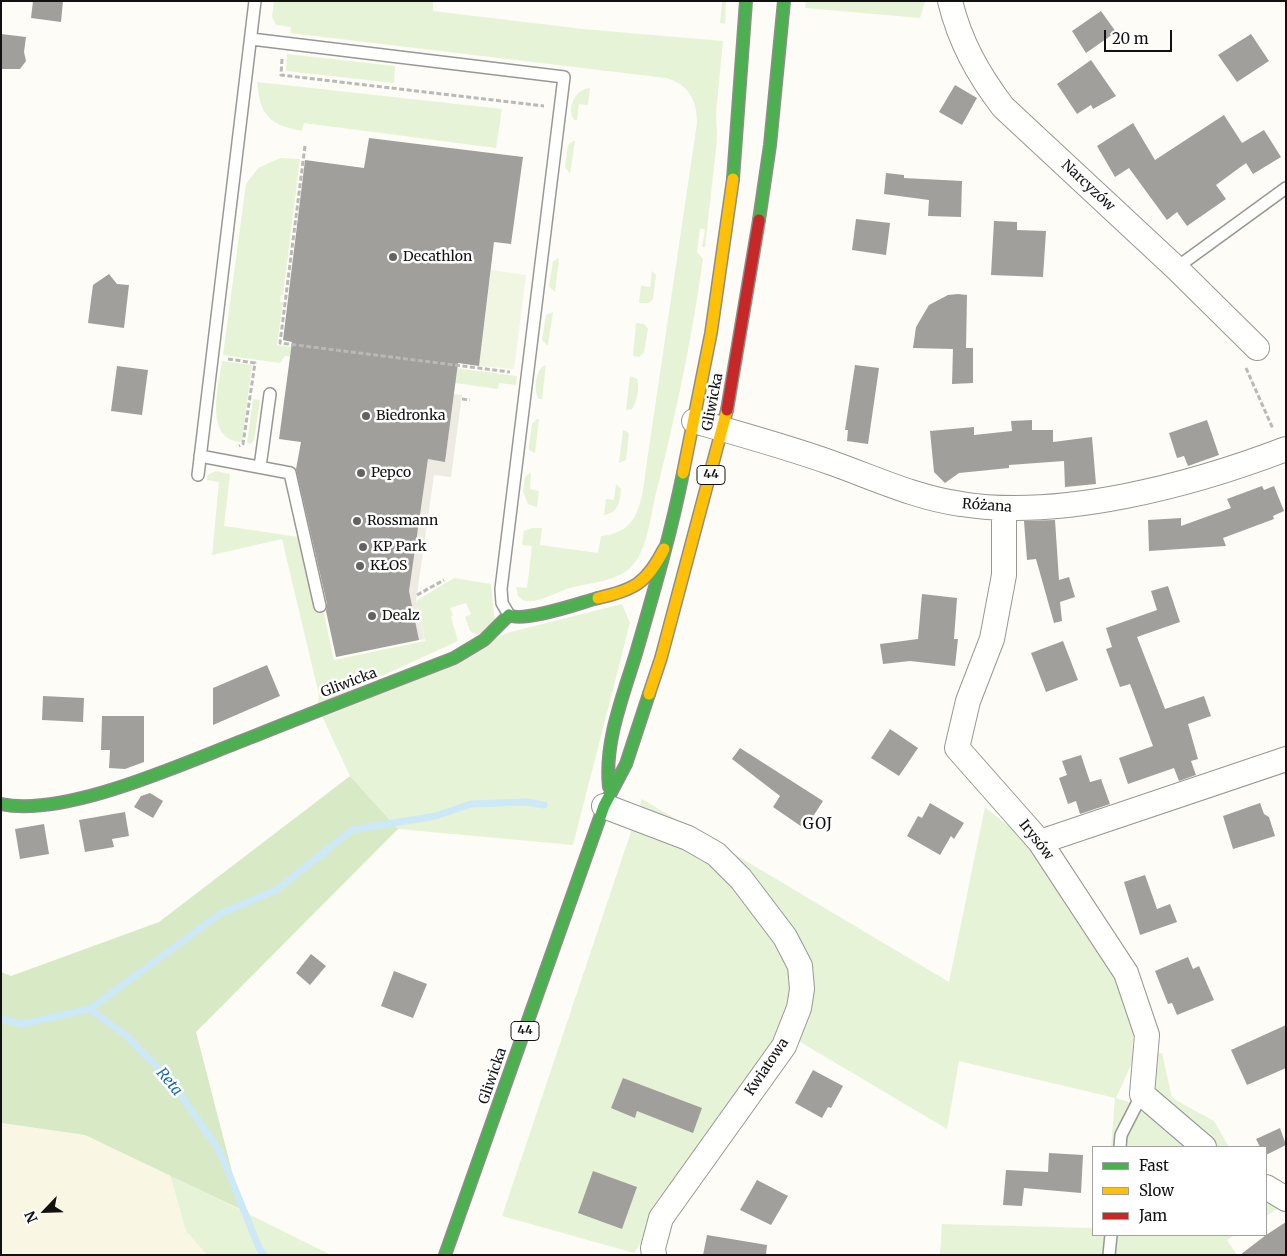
<!DOCTYPE html>
<meta charset="utf-8">
<style>
body{margin:0}
#map{position:relative;width:1287px;height:1256px;overflow:hidden;background:#fdfcf7;font-family:Merriweather,serif}
canvas{display:block}
.frame{position:absolute;inset:0;border:2px solid #111;pointer-events:none}
.legend{position:absolute;left:1092px;top:1146px;width:175px;height:90px;box-sizing:border-box;background:#fff;border:1px solid #a0a0a0;margin:0;padding:6px 9px;list-style:none;font-size:15px;color:#111}
.legend li{display:flex;align-items:center;gap:10px;height:25px}
.legend b{width:25px;border:1px solid #a0a0a0}
.north{position:absolute;left:20px;top:1186px;width:50px;height:50px;-webkit-text-stroke:4px #fff;paint-order:stroke;rotate:246deg;font-size:14px;font-weight:700;line-height:20px;text-align:center;color:#111}
.north::after{content:'';display:block;margin:auto;width:18px;height:22px;background:#111;clip-path:polygon(50% 0,100% 100%,50% 72%,0 100%)}
.scale{position:absolute;left:1104px;top:30px;width:68px;height:22px;box-sizing:border-box;border:2px solid #111;border-top:0;padding-left:6px;font-size:15px;line-height:18px;white-space:nowrap;color:#111;-webkit-text-stroke:4px #fff;paint-order:stroke}
</style>
<div id="map">
<canvas width="1287" height="1256"></canvas>
<div class="frame"></div>
<ul class="legend">
<li><b style="height:6px;background:#4caf50"></b>Fast</li>
<li><b style="height:6px;background:#ffc107"></b>Slow</li>
<li><b style="height:6px;background:#c62828"></b>Jam</li>
</ul>
<div class="north">N</div>
<div class="scale">20 m</div>
</div>
<script>
const ctx = document.querySelector('canvas').getContext('2d');
ctx.lineJoin = 'round';
function fill(path, color) {
  ctx.fillStyle = color;
  ctx.fill(path, 'evenodd');
}
function stroke(path, color, width, dash) {
  ctx.strokeStyle = color;
  ctx.lineWidth = width;
  ctx.lineCap = dash ? 'butt' : 'round';
  ctx.setLineDash(dash || []);
  ctx.stroke(path);
}
function drawText(font, color, halo, rows, align = 'center') {
  ctx.font = font + ' Merriweather,serif';
  ctx.lineWidth = 5;
  ctx.setLineDash([]);
  ctx.textBaseline = 'middle';
  ctx.strokeStyle = halo;
  ctx.fillStyle = color;
  for (const [text, x, y, turn = 0] of rows) {
    ctx.save();
    ctx.translate(x, y);
    ctx.rotate((+turn || 0) * Math.PI / 180);
    ctx.textAlign = isNaN(turn) ? turn : align;
    if (halo) ctx.strokeText(text, 0, 0);
    ctx.fillText(text, 0, 0);
    ctx.restore();
  }
}
const farmland = new Path2D(`
 M1 1123 85 1135 170 1175 186 1231 207 1255H1Z`);
const green = new Path2D(`
 M274 1H433V11L583 29 723 41 716 113 717 140 705 247H702L705 229H700L697 252 703 259C692 339 675 419 655 497 650 519 647 552 630 568 613 583 590 582 570 588 556 592 536 605 523 600L518 596 516 587 527 588 532 546 522 545 524 531 532 528H542L540 545 598 553 601 536C643 533 642 494 647 461L697 123C697 101 689 84 666 78L290 33 291 27 276 25 272 17Z
 M722 1H726L725 24 720 23Z
 M806 1H925L920 18 805 8Z
 M287 54 395 66 394 83 286 71Z
 M257 82 502 109 496 148 304 123 302 131C269 125 260 115 257 82Z
 M590 88 588 105 579 104 577 120H574C566 108 576 88 590 88Z
 M573 141H575L570 174 565 167 568 145Z
 M280 158 300 159 283 295H281L280 302H283L277 345 517 376 516 385 499 383 498 389 313 363 311 360 285 356 280 363 223 355 246 184 258 168Z
 M559 258V259L555 292 549 286 553 261Z
 M652 271 656 275 653 299 649 303H639L641 286 650 287Z
 M553 312 548 345H547L542 340 546 315Z
 M636 323 644 324 648 329 644 352 639 357 633 356Z
 M222 361 252 365 242 442C203 441 219 385 222 361Z
 M546 365 542 399H539C533 392 535 368 546 365Z
 M630 376 637 379C640 386 637 402 632 409L626 410Z
 M253 399 260 400 254 440 251 444 247 443Z
 M537 419H539L535 453 529 450V446L532 424Z
 M623 430 629 433 626 460 619 463Z
 M215 471 230 474 224 526 299 537 315 611 323 610 334 660 425 641 416 601 454 578 491 584 495 623 478 635 470 631 465 617 471 614 466 603 450 608 453 615 451 617 458 641 318 705 319 695 282 539 212 555 219 482 207 480 208 475Z
 M531 472 530 489 539 491 537 507 528 504 523 491 525 477Z
 M616 484 621 489C620 502 618 513 604 515L606 499 614 500Z
 M622 604 630 623 573 845 398 829 350 776 322 716 507 633Z
 M642 799 949 982 985 807 1022 837 1082 915 1134 1011 1132 1063 1116 1098 1142 1106 1155 1054 1162 1053 1172 1098 1214 1121 1229 1147H1111L1115 1098 959 1061 947 1129 780 1030 634 1253 502 1216Z
 M170 1175 331 1255H207L186 1231Z
 M1266 1199 1279 1208 1266 1216Z
 M942 1224 1093 1228V1235H1235L1227 1240 1237 1255H940Z`);
const forest = new Path2D(`
 M350 776 398 829 196 1032 242 1210 85 1135 1 1123V972L11 976 159 922Z`);
const pitch = new Path2D(`
 M491 270 526 275 514 369 479 366Z`);
const plaza = new Path2D(`
 M454 394 462 395 451 477 434 475 416 601 424 639 419 640 409 591 414 554 428 459 445 461Z`);
const stream = new Path2D(`
 M90 1009 220 914 278 889 352 830 436 816 471 804 526 802 544 805
 M1 1019 22 1024 90 1009 128 1037 174 1085 220 1152 260 1250 264 1255`);
const building = new Path2D(`
 M33 1H63L61 22 31 18Z
 M1101 11 1116 32 1086 53 1072 31Z
 M1 34 26 37 24 52 26 61 20 69H1Z
 M1251 34 1269 61 1237 82 1218 55Z
 M1091 60 1116 96 1093 109 1091 105 1077 114 1057 84Z
 M955 85 977 98 962 125 939 112Z
 M1224 115 1242 143 1264 130 1281 157 1253 174 1246 163 1216 185 1226 199 1187 226 1177 212 1167 220 1129 168 1115 177 1097 146 1133 123 1155 160Z
 M369 138 523 157 511 244 494 242 479 366 458 363 445 462 428 459 409 591 419 640 336 657 326 611 327 604 296 469 301 442 279 439 292 342 283 340 305 160 364 168Z
 M886 173 904 175V178L962 181 961 217 928 216 929 200 884 194Z
 M856 219 890 223 886 255 852 250Z
 M994 221 1017 222V230L1046 231 1043 277 991 275Z
 M109 274 117 284 129 285 124 328 88 323 93 285Z
 M958 294 967 295 966 348H973V383L952 384 953 349 913 348 916 327 929 305 948 295Z
 M855 365 879 368 868 444 847 441 848 430H845Z
 M117 366 148 370 142 415 111 411Z
 M1032 420V430H1053V442L1092 437 1096 484 1065 487 1064 461 1009 465V468L959 473 945 483 934 472 930 431 974 427V435L1012 431 1011 421Z
 M1207 420 1219 455 1188 466 1184 456 1177 458 1169 433Z
 M1262 486 1264 490 1274 486 1284 511 1273 516 1274 519 1223 538 1226 546 1149 551 1148 520 1181 518V526L1231 508 1227 499Z
 M1055 520 1059 580 1069 577 1075 597 1060 602 1062 621 1054 623 1036 559 1027 560 1024 521Z
 M1168 586 1180 622 1137 637 1165 709 1204 696 1211 716 1188 724 1198 759 1191 761 1196 775 1179 781 1174 768 1128 784 1119 758 1153 746 1130 684 1120 687 1106 649 1112 647 1106 628 1157 610 1151 591Z
 M922 594 957 598 954 639H958L955 666 910 661 883 664 880 644 918 639Z
 M1063 641 1078 680 1046 692 1031 653Z
 M267 665 280 696 213 725V688Z
 M43 696 84 698 83 722 42 720Z
 M102 716H144V762L125 769 109 768 110 750H101Z
 M890 729 918 748 899 776 871 758Z
 M740 748 823 801 805 829 773 807 780 796 732 759Z
 M1081 755 1090 782 1101 779 1110 804 1080 814 1076 801 1068 804 1059 778 1067 775 1062 761Z
 M150 793 163 801 153 818 134 807 141 796Z
 M930 803 964 823 954 839 951 836 940 855 907 836 918 816 922 818Z
 M1260 803 1264 814 1269 817 1275 836 1233 849 1223 816Z
 M125 812 129 836 112 839 114 847 85 852 79 820Z
 M44 824 49 854 20 859 15 829Z
 M1145 875 1157 909 1170 904 1177 922 1140 935 1124 882Z
 M311 954 326 966 310 985 296 973Z
 M1188 957 1193 969 1199 966 1214 1000 1177 1015 1172 1003 1168 1004 1155 971Z
 M394 971 427 984 413 1018 381 1006Z
 M1286 1025V1068L1247 1085 1231 1050Z
 M813 1070 843 1086 831 1108 828 1107 822 1118 795 1103Z
 M623 1078 702 1108 693 1133 637 1111 635 1118 611 1108Z
 M1280 1128 1286 1145 1266 1155V1147H1260L1256 1139Z
 M1049 1153 1083 1155 1081 1193 1024 1188 1022 1206 1003 1205 1006 1170 1048 1172Z
 M593 1171 637 1187 622 1229 578 1213Z
 M757 1180 788 1196 771 1225 740 1210Z
 M1286 1222V1255H1240L1266 1235Z
 M707 1235 767 1245 766 1255H703Z`);
const path = new Path2D(`
 M282 59 281 75 544 106
 M305 146 280 343 510 372
 M228 359 255 363 243 444 239 446
 M1246 368 1273 429
 M462 399 470 400
 M417 595 444 580`);
const lane = new Path2D(`
 M251 39 564 77 501 589 502 603 509 615
 M1176 268 1286 188
 M200 456 290 473 320 606
 M260 467 270 394
 M198 475 255 1
 M1120 1147 1121 1135 1142 1094
 M1109 1255 1111 1235`);
const street = new Path2D(`
 M950 1C960 42 978 74 1003 107L1176 268 1257 348
 M694 421C740 434 787 447 832 463 874 478 917 498 961 504 1061 520 1192 485 1286 449
 M1004 509V575L992 639 968 701 957 748 1040 842 1126 973 1147 1035 1142 1094 1204 1147
 M604 806 688 838 716 854 741 879 785 937 800 966 802 989 799 1008 784 1046 661 1218 653 1248 654 1255
 M1040 842 1286 759
 M1266 1187 1286 1199`);
const fast = new Path2D(`
 M733 179 746 1
 M759 220 770 145 784 1
 M609 787C604 741 624 694 637 650 654 591 671 533 683 473
 M1 804C67 818 188 761 252 737 319 710 387 684 454 658L484 640 509 615C523 623 579 603 598 598
 M445 1255 604 806 626 764 649 694`);
const slow = new Path2D(`
 M683 473 711 333 733 179
 M598 598C634 590 647 583 664 549
 M649 694 661 658 727 410`);
const jam = new Path2D(`
 M727 410 759 220`);
const markers = [
 [393,257,5,"#646362"],
 [366,416,5,"#646362"],
 [361,473,5,"#646362"],
 [357,521,5,"#646362"],
 [363,547,5,"#646362"],
 [360,566,5,"#646362"],
 [372,616,5,"#646362"]
];
const shields = [
 [711,475,28],
 [525,1031,28]
];
const shieldNames = [
 ["44",711,475],
 ["44",525,1031]
];
const streetNames = [
 ["Narcyzów",1088,186,43],
 ["Gliwicka",713,402,-79],
 ["Różana",987,506,4],
 ["Gliwicka",349,683,-21],
 ["Irysów",1036,840,52],
 ["Kwiatowa",767,1067,-56],
 ["Gliwicka",493,1076,-71]
];
const poiNames = [
 ["Decathlon",403,257],
 ["Biedronka",376,416],
 ["Pepco",371,473],
 ["Rossmann",367,521],
 ["KP Park",373,547],
 ["KŁOS",370,566],
 ["Dealz",382,616]
];
const neighbourhoodNames = [
 ["GOJ",818,825]
];
const waterNames = [
 ["Reta",169,1082,50]
];
fill(farmland, '#f9f7e4');
fill(green, '#e7f3d7');
fill(forest, '#d8eac5');
fill(pitch, '#f0f6e1');
fill(plaza, '#edebe2');
stroke(stream, '#cde8f7', 7);
fill(building, '#a19f9c');
stroke(lane, '#979795', 14);
stroke(street, '#979795', 26);
stroke(fast, '#8e8d8b', 14);
stroke(slow, '#8e8d8b', 14);
stroke(jam, '#8e8d8b', 14);
stroke(path, '#b9b9b8', 3, [5, 2.5]);
stroke(lane, '#fffffe', 11);
stroke(street, '#fffffe', 24);
stroke(fast, '#4caf50', 11);
stroke(slow, '#ffc107', 11);
stroke(jam, '#c62828', 11);
for (const [x, y, r, color] of markers) {
  const dot = new Path2D();
  dot.arc(x, y, r, 0, 2 * Math.PI);
  ctx.fillStyle = color;
  ctx.fill(dot);
  stroke(dot, '#fff', 2);
}
for (const [x, y, w] of shields) {
  const box = new Path2D();
  box.roundRect(x - w / 2, y - 9.5, w, 19, 4);
  ctx.fillStyle = '#fff';
  ctx.fill(box);
  stroke(box, '#111', 1);
}
drawText('bold 12px', '#111', null, shieldNames);
drawText('14px', '#111', '#fff', streetNames);
drawText('14px', '#111', '#fff', poiNames, 'left');
ctx.letterSpacing = '1px';
drawText('15px', '#111', '#fff', neighbourhoodNames);
ctx.letterSpacing = '0px';
drawText('italic 15px', '#1768a6', '#fff', waterNames);
</script>
